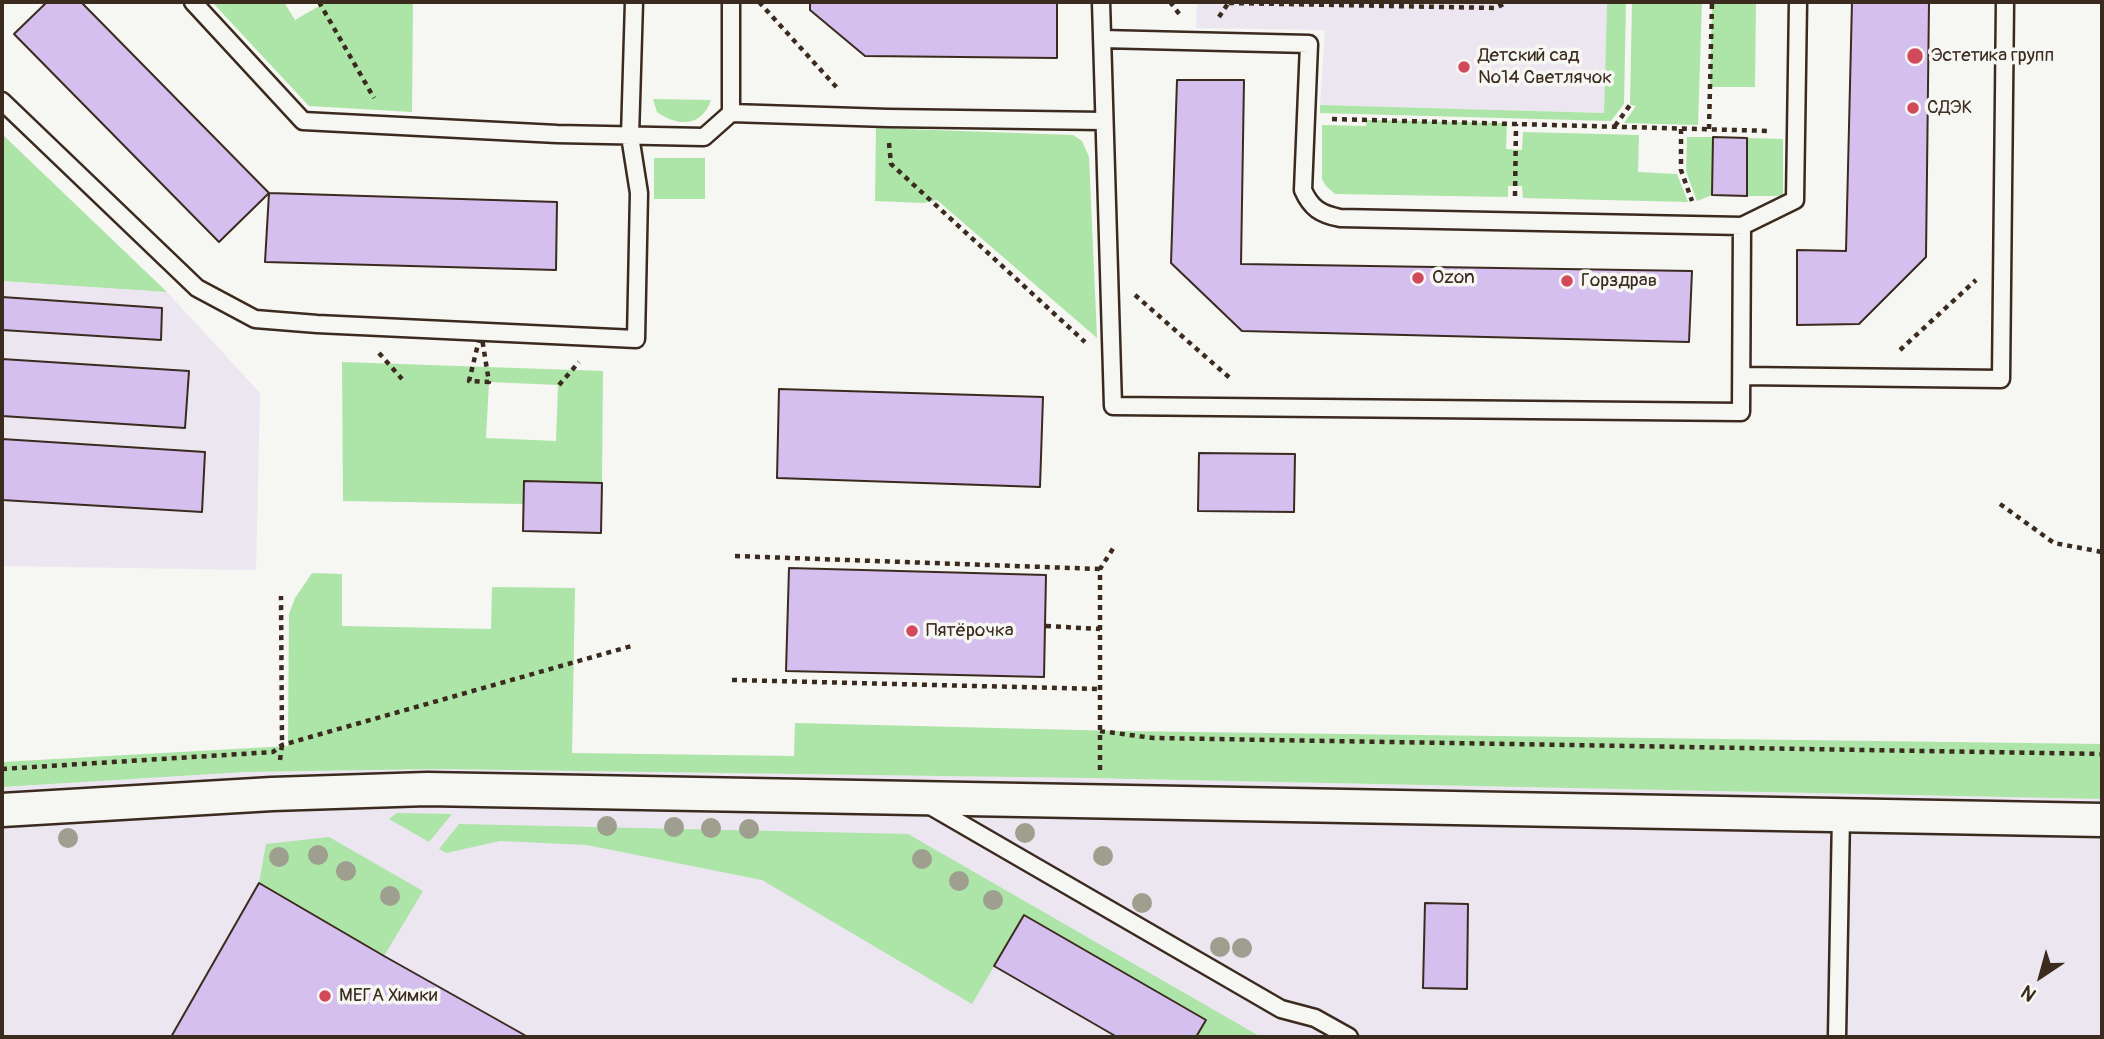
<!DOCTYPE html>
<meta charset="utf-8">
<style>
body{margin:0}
#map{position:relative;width:2104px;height:1039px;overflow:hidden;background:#f6f6f2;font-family:Pangolin,sans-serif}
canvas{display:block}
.frame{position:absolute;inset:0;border:4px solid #3b2a1e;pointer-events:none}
.north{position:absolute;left:2006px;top:941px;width:70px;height:70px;-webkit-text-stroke:5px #f6f6f2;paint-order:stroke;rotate:216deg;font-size:19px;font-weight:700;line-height:28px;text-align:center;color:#3b2a1e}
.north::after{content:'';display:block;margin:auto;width:24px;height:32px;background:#3b2a1e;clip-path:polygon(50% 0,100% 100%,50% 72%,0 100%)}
</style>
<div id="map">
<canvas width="2104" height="1039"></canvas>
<div class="frame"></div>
<div class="north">N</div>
</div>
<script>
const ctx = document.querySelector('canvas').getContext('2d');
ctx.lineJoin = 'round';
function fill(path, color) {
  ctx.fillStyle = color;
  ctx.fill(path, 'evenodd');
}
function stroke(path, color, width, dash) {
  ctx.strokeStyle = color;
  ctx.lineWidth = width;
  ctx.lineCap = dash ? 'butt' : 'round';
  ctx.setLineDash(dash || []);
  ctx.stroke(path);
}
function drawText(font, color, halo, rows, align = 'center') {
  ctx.font = font + ' Pangolin,sans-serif';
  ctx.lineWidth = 7;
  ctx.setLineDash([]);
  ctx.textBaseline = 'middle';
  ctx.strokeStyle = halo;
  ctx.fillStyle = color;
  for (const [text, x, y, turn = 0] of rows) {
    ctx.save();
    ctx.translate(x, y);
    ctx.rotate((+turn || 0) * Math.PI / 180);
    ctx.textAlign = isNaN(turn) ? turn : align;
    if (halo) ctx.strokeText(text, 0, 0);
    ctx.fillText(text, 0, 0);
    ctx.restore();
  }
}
const built = new Path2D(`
 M1197 2H1607L1604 113 1320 105 1325 30 1196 28Z
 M2 281 167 292 260 393 256 570 2 566Z
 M435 769 1085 778 2102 799V1037H2V787L246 772Z`);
const green = new Path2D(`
 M212 2H284L295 20 321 5 319 2H413L412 112 309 106Z
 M1607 2H1626L1624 104 1611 121 1320 113V105L1604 113Z
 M1632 2H1702L1698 125 1624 123 1636 106 1630 105Z
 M1712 2H1756L1755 87H1710Z
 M653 99 711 100C702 127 678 127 657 112Z
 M1367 120 1507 123 1506 149 1522 150 1523 132 1639 135 1638 172 1677 174 1688 202 1523 198 1522 186H1508V197L1335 194 1326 186 1322 179V125L1366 126Z
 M876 128 1073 135 1082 141 1089 157 1097 338 937 200 923 203 875 201Z
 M2 134 167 292 2 281Z
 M1687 137H1713L1712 195 1697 201 1686 171Z
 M1747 138 1783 139V196H1747Z
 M654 158H705V199H654Z
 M342 362 603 371 602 483 524 481 523 504 343 501ZM489 382 558 385 556 441 486 438Z
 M312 573 342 574V626L491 629 492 587 575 588 572 753 794 756 795 723 1118 731 2102 744V799L1085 778 435 769 246 772 2 787V762L288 746 289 614 295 598Z
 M397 813 452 814 429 842 389 819Z
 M459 824 908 834 1261 1037H1196L1205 1021 1024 915 972 1004 762 880 587 845 500 841 446 853 439 849Z
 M329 837 423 891 384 956 259 883 266 844Z`);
const building = new Path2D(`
 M47 2H81L269 193 219 242 14 34Z
 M810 2H1057V58L865 56 810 10Z
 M1852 2H1929L1926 257 1859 324 1797 325V250L1846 251Z
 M1177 80H1244L1241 264 1692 271 1689 342 1242 331 1171 263Z
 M1713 137 1747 138V196L1712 195Z
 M269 193 557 202 556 270 265 262Z
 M2 297 162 308 161 340 2 330Z
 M2 359 189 371 185 428 2 416Z
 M779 389 1043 397 1040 487 777 478Z
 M2 439 205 452 202 512 2 500Z
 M1199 453 1295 454 1294 512 1198 511Z
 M524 481 602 483 601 533 523 531Z
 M789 568 1046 575 1044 677 786 671Z
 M259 883 384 956 528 1037H171Z
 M1425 903 1468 904 1467 989 1423 988Z
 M1024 915 1206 1020 1196 1037H1117L994 966Z`);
const path = new Path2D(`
 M319 2 374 98
 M759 2 839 90
 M1170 2 1180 15
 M1229 3 1496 8 1507 2
 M1219 17 1229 2
 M1332 119 1771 131
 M1615 126 1630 105
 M1681 129V170L1692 201
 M1709 129 1712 2
 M889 143 891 164 1085 342
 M1515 196 1516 124
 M1135 295 1231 379
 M481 332 489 382 469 381Z
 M1900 350 1976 280
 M379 353 402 379
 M559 385 579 362
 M2000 504 2054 543 2102 552
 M735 556 1100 569
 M1046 626 1100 629
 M732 680 1099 689
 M1100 731 1153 738 2102 754
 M280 760 282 745 281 596
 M2 769 273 752 282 745 635 645
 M1100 770V569L1114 547`);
const lane = new Path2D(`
 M193 2 303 121 557 134 704 137 731 113 888 118 1103 121
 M731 2V113
 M1101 2 1113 406 1741 412 1742 226 1795 200 1798 2
 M1102 39 1309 44 1303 190C1311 208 1320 214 1340 218L1742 226
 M2 101 197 288 255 319 317 324 636 339 639 193 630 136 634 2
 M1742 376 2001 379 2005 2
 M927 804 1281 1009 1315 1018 1349 1037
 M1837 1037 1841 815`);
const street = new Path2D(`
 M2 810 272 794 427 789 2102 820`);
const trees = [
 [607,826],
 [674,827],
 [711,828],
 [749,829],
 [1025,833],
 [68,838],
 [318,855],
 [1103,856],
 [279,857],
 [922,859],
 [346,871],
 [959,881],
 [390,896],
 [993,900],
 [1142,903],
 [1220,947],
 [1242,948]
];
const markers = [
 [1915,56,9,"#d1495b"],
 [1464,67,7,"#d1495b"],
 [1913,108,7,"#d1495b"],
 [1418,278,7,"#d1495b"],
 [1567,281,7,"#d1495b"],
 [912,631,7,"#d1495b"],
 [325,996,7,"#d1495b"]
];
const poiNames = [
 ["Детский сад",1478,56],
 ["№14 Светлячок",1478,78],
 ["Эстетика групп",1931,56],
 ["СДЭК",1927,108],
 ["Ozon",1432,278],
 ["Горздрав",1581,281],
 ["Пятёрочка",926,631],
 ["МЕГА Химки",339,996]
];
fill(built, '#ece6f1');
fill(green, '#ade4a7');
fill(building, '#d5bfef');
stroke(building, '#3b2a1e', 2);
stroke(lane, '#3b2a1e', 21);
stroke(street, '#3b2a1e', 37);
stroke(path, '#3b2a1e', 4.5, [5, 5]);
stroke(lane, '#f6f6f2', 16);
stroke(street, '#f6f6f2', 32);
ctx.fillStyle = '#9f9f90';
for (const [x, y] of trees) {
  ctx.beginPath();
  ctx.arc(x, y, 10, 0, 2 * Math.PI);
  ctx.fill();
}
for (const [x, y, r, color] of markers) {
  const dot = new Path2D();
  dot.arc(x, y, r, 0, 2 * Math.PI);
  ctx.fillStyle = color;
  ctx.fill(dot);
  stroke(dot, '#f6f6f2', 2.5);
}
drawText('19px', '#3b2a1e', '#f6f6f2', poiNames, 'left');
</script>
